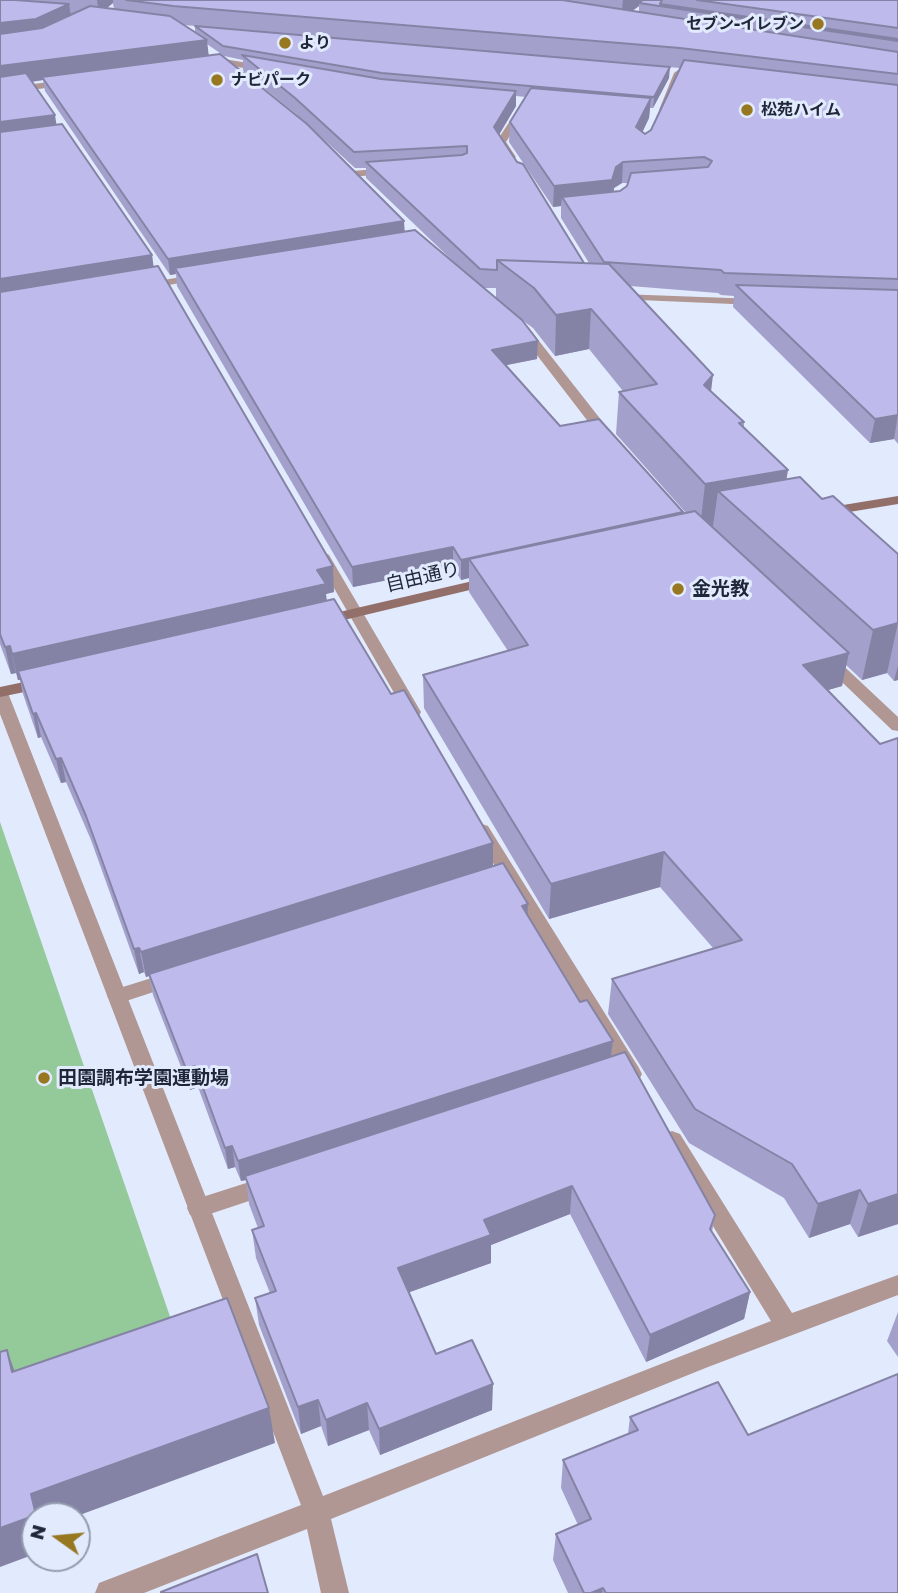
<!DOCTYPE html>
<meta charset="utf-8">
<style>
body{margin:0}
#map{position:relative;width:898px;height:1593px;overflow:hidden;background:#e2eafe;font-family:"Golos Text",sans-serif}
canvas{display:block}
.north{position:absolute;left:21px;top:1502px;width:70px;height:70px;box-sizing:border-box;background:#e2eafe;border:2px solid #949caf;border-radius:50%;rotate:285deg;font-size:19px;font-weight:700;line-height:28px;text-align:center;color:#1f2638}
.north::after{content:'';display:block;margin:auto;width:24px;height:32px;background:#977720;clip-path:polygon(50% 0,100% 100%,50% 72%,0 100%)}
</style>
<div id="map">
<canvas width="898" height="1593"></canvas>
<div class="north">N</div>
</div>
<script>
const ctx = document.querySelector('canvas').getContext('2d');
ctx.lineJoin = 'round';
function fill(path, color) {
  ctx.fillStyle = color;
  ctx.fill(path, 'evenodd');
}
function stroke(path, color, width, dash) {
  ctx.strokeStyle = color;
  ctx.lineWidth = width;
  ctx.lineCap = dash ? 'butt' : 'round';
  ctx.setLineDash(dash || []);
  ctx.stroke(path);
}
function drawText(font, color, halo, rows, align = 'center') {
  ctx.font = font + ' "Golos Text","Noto Sans JP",sans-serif';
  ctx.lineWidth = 6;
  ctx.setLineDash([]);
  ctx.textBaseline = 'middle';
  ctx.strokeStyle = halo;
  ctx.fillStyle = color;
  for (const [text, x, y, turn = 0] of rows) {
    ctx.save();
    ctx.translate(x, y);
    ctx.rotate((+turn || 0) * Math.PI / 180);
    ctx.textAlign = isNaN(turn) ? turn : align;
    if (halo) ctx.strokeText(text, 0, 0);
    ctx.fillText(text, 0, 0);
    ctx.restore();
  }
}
const green = new Path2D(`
 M0 822 176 1334 0 1395Z`);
const lane = new Path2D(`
 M224 59 266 66 270 69 266 72 221 64Z
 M678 70 682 73 667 108 659 110 674 73Z
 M174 971 181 973 184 978 181 983 117 1004 110 1001 107 996 110 991Z
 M268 1176 276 1178 279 1185 276 1192 198 1218 190 1215 187 1208 190 1201Z`);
const street = new Path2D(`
 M66 80 69 85 0 94V88Z
 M520 106 528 108 506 142 516 157 511 160 496 142Z
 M390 168 395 171 394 173 352 177 347 174 352 171Z
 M200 274 206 277 204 279 145 289 139 286 145 283Z
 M620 294 756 299 762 302 756 305 616 299 614 297Z
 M520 327H528L613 435V441H603L520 333Z
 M322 551 329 555 421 712 419 716 413 717 405 712 315 555Z
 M827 654 833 656 898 717V731L892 730 821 662 819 659 821 656Z
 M0 688 8 693 323 1496 771 1321 664 1146 661 1140 664 1134 672 1131 680 1134 792 1313 898 1275V1295L708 1367 331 1519 349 1593H321L307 1529 144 1593H95L99 1583 301 1505 0 714Z
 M482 824 488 826 639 1068 642 1074 639 1080 632 1082 625 1080 473 830Z`);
const secondary = new Path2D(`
 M898 496V504L825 516 818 512 825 508Z
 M490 577 495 578V584L323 625 315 620 318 617Z
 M43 678 49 679 51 683 49 687 0 697V687Z`);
const wall = new Path2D(`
 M0 0H898V444L894 439 870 443 733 307 734 296 721 295 718 293 630 286 711 392 744 422V427L786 480 822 499 898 554V680L894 681 887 673 862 680 846 665 842 686 828 690 898 1224 858 1237 850 1224 809 1238 784 1198 689 1143 608 1014 612 979 713 948 660 887 549 919 424 708 423 675 508 651 469 592V578L461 580 453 567 353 587 177 286 176 274 170 275 45 91 43 80 32 82 57 125 152 255 153 267 334 592 326 594 327 601 493 843V866L528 916 580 1002 613 1041 611 1056 715 1215 712 1232 750 1292 744 1319 646 1362 570 1214 491 1245V1263L409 1292 436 1354 492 1410 380 1455 369 1430 328 1446 321 1426 301 1434 259 1325 255 1298 270 1293 256 1258 252 1230 258 1228 249 1204 246 1180 241 1181 235 1167 228 1169 198 1087 190 1090 153 995 149 976 146 977 144 972 139 974 91 840 66 782 61 783 41 737 38 738 23 694 20 680H18L16 673 11 674 0 644ZM113 3 114 9 107 8ZM639 6V12L632 11ZM184 25 680 68 651 130 645 134 642 132 649 118 650 108H653L669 78 195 26V32ZM207 44 224 56 243 60V71L296 114 355 168H366V178L457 265 404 231V221L208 56ZM516 96 526 97 510 122 509 142 553 207 561 206V218L589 263H584L499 135 516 106ZM622 183H628L627 186 620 191 614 192V188ZM483 288H496V298ZM518 317 533 328 555 356 589 349 623 391 619 392 616 434 686 513H682L560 426 506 365 537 359Z
 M898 1312V1357L887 1341Z
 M630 1417 748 1435 898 1593H568L553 1560 556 1534 578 1525 561 1488 563 1460 628 1434Z`);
const shadedWall = new Path2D(`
 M97 0H113V3L99 14Z
 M623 0H648L639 3V6L621 19Z
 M69 4 72 22 0 42V23Z
 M207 40 209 58 42 77 43 80 0 86V66Z
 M670 67 669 78 653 108 654 97Z
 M516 91V106L494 143V127Z
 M651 98 649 118 635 148 636 127Z
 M55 115 58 135 0 142V122Z
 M623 162 622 183 614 188 611 202 562 197 561 206 553 207 554 186Z
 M404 221 405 236 175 268 176 274 170 275 168 259Z
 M152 255 155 277 0 302V279Z
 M591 309 589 349 555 356 556 315Z
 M538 341 537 359 492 368V350Z
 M713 375 708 417 704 385Z
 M898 415 894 439 870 443 875 419Z
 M788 470 781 514 718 491 713 526 700 528 705 484Z
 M683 512 680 531 469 559V578L461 580V560Z
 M453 547V567L353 587 352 567Z
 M333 566 334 592 326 594 327 610 18 671 20 680H18L12 654Z
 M898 623 887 673 862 680 873 630Z
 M10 646 16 673 11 674 5 647Z
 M849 653 842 686 797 699 803 665Z
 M898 665V680L894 681Z
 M36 713 41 737 38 738 33 714Z
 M61 758 66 782 61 783 56 759Z
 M493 843V868L146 977 141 952Z
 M664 852 660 887 549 919 551 884Z
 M528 904 527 925 522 906Z
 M139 948 144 972 139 974 134 949Z
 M613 1041 610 1062 245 1176 246 1180 241 1181 238 1161Z
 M195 1066 198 1087 190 1090 186 1069Z
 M232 1146 235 1167 228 1169 225 1148Z
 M572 1186 570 1214 491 1245V1263L399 1296 398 1268 484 1220Z
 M860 1190 850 1224 809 1238 818 1204Z
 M898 1194V1224L858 1237 868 1204Z
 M750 1292 744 1319 646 1362 650 1335Z
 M7 1350 20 1386 12 1372Z
 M493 1384 492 1410 380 1455 379 1429Z
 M318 1400 321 1426 301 1434 298 1407Z
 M367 1403 369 1430 328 1446 326 1420Z
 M269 1408 275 1443 77 1516H35V1554L0 1567V1528L31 1494Z
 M603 1588 602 1593H591Z`);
const building = new Path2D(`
 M0 0H15L69 4 36 19 0 23Z
 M126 0H562L898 52V74L680 48 173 6Z
 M643 0H662L660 4 898 39V41L639 3Z
 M697 0H898V28Z
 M90 6 170 16 207 40 0 66V34L42 28Z
 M195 26 670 67 654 97 382 73 223 46Z
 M220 54 307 124 404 221 168 259 42 77Z
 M242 55 381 79 516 91 494 127 517 162 523 164 584 263 497 260V270L480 269 366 162 462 155 467 153V146L354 152 295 98Z
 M684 60 898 85V279L724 273 721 270 604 262 562 197 620 191 627 186 631 173 708 167 712 161 704 157 623 162 616 167 612 180 554 186 510 122 531 88 651 98 636 127 645 134 651 130Z
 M26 73 55 115 0 122V77Z
 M62 124 152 255 0 279V132Z
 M415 230 522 320 538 341 492 350 560 426 599 419 683 512 461 560 453 547 352 567 175 268Z
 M497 260 609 264 713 375 704 385 744 422 739 423 788 470 705 484 619 392 657 384 591 309 556 315 534 288Z
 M158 266 333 566 317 570 326 584 12 654 10 646 5 647 0 634V292Z
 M736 285 898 290V415L875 419Z
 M800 477 822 499 833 496 898 554V623L873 630 718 491Z
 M695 511 849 653 803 665 880 744 898 738V1194L868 1204 860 1190 818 1204 792 1164 695 1109 612 979 742 940 664 852 551 884 423 675 528 645 469 559Z
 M334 599 391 694 404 690 493 843 141 952 139 948 134 949 86 816 61 758 56 759 36 713 33 714 18 671Z
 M503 863 528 904 522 906 580 1002 587 1000 613 1041 238 1161 232 1146 225 1148 195 1066 186 1069 149 974Z
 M625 1052 715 1215 710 1229 750 1292 650 1335 572 1186 484 1220 491 1235 398 1268 436 1354 472 1340 493 1384 379 1429 367 1403 326 1420 318 1400 298 1407 255 1298 276 1291 252 1230 264 1226 245 1176Z
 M227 1298 269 1408 31 1494 36 1515 0 1528V1352L7 1350 12 1372Z
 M898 1374V1593H606L603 1588 591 1593H584L556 1534 591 1519 563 1460 638 1430 630 1417 718 1382 748 1435Z
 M257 1554 268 1593H161V1592Z`);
const markers = [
 [818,24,7,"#977720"],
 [285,43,7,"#977720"],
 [217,80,7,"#977720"],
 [747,110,7,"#977720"],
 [678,589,7,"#977720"],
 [44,1078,7,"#977720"]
];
const farPoinames = [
 ["セブン-イレブン",804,24,"right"],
 ["より",299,43],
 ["ナビパーク",231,80],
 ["松苑ハイム",761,110]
];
const streetNames = [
 ["自由通り",423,577,-13]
];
const poiNames = [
 ["金光教",692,589],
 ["田園調布学園運動場",58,1078]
];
fill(green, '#94ca99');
fill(lane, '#b09793');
fill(street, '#b09793');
fill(secondary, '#936f6a');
fill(wall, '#a3a1cb');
fill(shadedWall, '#8583a5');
fill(building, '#bebbec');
stroke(building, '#8583a5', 2);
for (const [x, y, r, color] of markers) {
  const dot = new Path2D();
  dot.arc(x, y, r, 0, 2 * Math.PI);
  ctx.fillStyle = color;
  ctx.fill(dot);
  stroke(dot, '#e2eafe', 2.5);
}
drawText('bold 16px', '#1f2638', '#e2eafe', farPoinames, 'left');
drawText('19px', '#1f2638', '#e2eafe', streetNames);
drawText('bold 19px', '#1f2638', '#e2eafe', poiNames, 'left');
</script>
